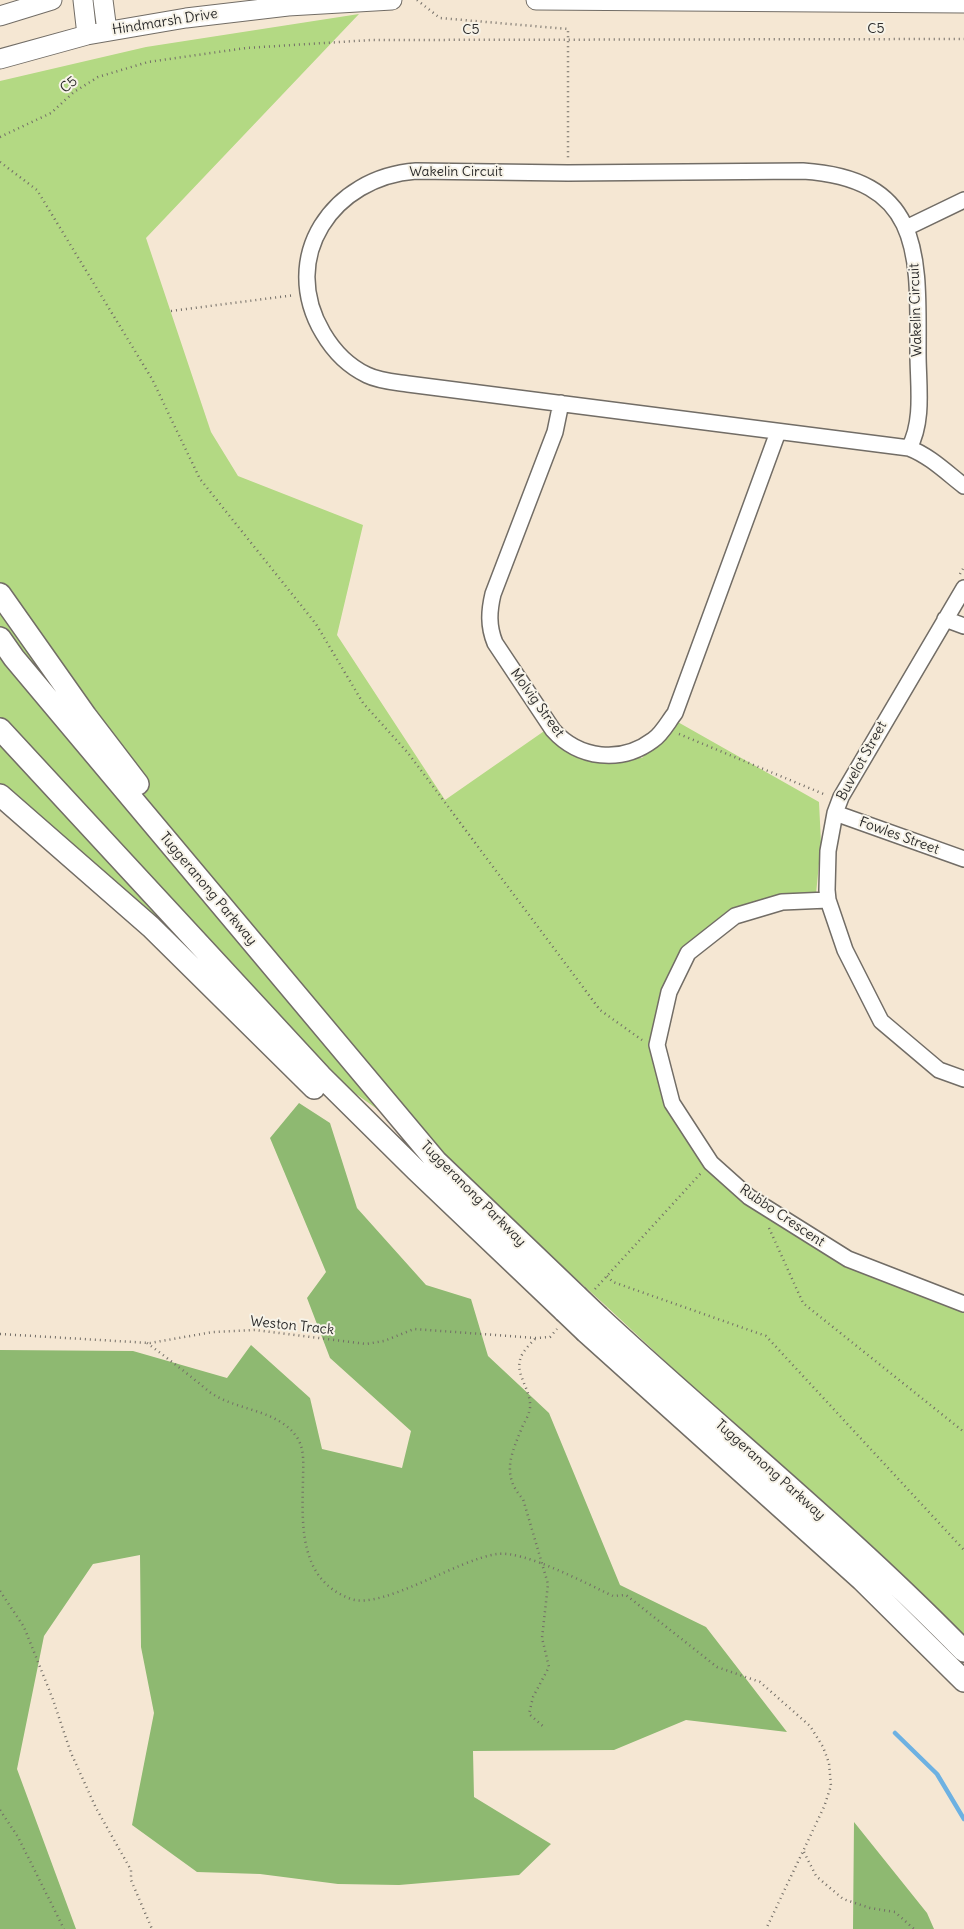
<!DOCTYPE html>
<style>
body{margin:0}
canvas{display:block;background:#f5e7d3}
</style>
<canvas width="964" height="1929"></canvas>
<script>
const ctx = document.querySelector('canvas').getContext('2d');
ctx.lineJoin = 'round';
function fill(path, color) {
  ctx.fillStyle = color;
  ctx.fill(path, 'evenodd');
}
function stroke(path, color, width, dash) {
  ctx.strokeStyle = color;
  ctx.lineWidth = width;
  ctx.lineCap = dash ? 'butt' : 'round';
  ctx.setLineDash(dash || []);
  ctx.stroke(path);
}
function drawText(font, color, halo, rows, align = 'center') {
  ctx.font = font + ' Delius,sans-serif';
  ctx.lineWidth = 4;
  ctx.setLineDash([]);
  ctx.textBaseline = 'middle';
  ctx.strokeStyle = halo;
  ctx.fillStyle = color;
  for (const [text, x, y, turn = 0] of rows) {
    ctx.save();
    ctx.translate(x, y);
    ctx.rotate((+turn || 0) * Math.PI / 180);
    ctx.textAlign = isNaN(turn) ? turn : align;
    if (halo) ctx.strokeText(text, 0, 0);
    ctx.fillText(text, 0, 0);
    ctx.restore();
  }
}
const green = new Path2D(`
 M359 14 146 238 211 432 238 476 363 525 337 635 445 800 550 727 599 756 642 758 676 721 819 802 821 843 816 894 781 897 685 951 653 1045 707 1166 747 1204 840 1263 964 1312V1640L605 1305 433 1149 261 1026 0 786V81L146 47Z`);
const forest = new Path2D(`
 M299 1103 330 1123 357 1208 426 1285 471 1299 488 1356 549 1413 620 1585 706 1627 787 1732 686 1720 614 1750 473 1751 474 1797 551 1844 519 1875 399 1885 338 1884 260 1874 197 1872 132 1825 154 1713 141 1647 140 1555 93 1564 44 1636 17 1769 76 1929H0V1350L133 1351 227 1378 251 1345 310 1398 322 1449 402 1468 411 1431 330 1358 307 1298 326 1272 270 1138Z
 M854 1822 927 1913 934 1929H853Z`);
const stream = new Path2D(`
 M895 1733 937 1774 964 1819`);
const path = new Path2D(`
 M417 0 440 18 568 29V158
 M0 137 51 113 74 92 98 77 148 62 246 48 371 40 964 39
 M0 162 37 190 152 379 200 479 316 624 363 703 408 753 600 1010 642 1040
 M171 311 295 295
 M960 574 964 567
 M679 734 826 795
 M769 1228 803 1303 964 1432
 M607 1276 613 1282 766 1336 964 1550
 M595 1289 701 1173
 M0 1334 150 1343 213 1332 255 1330 366 1344 384 1341 414 1329 536 1338 550 1337 557 1329
 M535 1339C531 1343 526 1348 523 1353 511 1372 532 1388 530 1408 529 1414 526 1420 523 1425 512 1453 500 1474 523 1499L548 1584 542 1638 549 1667 533 1697 529 1714 545 1728
 M147 1343C163 1355 179 1367 195 1380 202 1385 208 1392 216 1396 242 1411 281 1411 298 1439 305 1451 303 1466 303 1480 302 1526 299 1580 351 1599 382 1610 459 1559 497 1554 524 1550 587 1584 613 1596L626 1595 717 1667 760 1682 810 1726 823 1747 829 1763 831 1786 824 1807 766 1929
 M0 1591 24 1627 52 1697 71 1753 96 1808 131 1870V1880L152 1929
 M0 1810 18 1837 64 1929
 M804 1852 816 1876 843 1899 870 1908 895 1912 914 1929`);
const minor = new Path2D(`
 M906 228 964 200
 M561 403 555 432 493 594C489 611 488 626 495 643L553 730C579 759 621 764 653 740 662 734 668 722 675 713L778 432
 M909 448C924 421 918 384 918 354 918 258 925 179 803 171L568 173 416 171C333 177 278 257 323 333 333 350 348 366 367 375 379 381 394 382 408 384L909 448C930 456 947 473 964 486
 M964 588 841 797 835 813 828 851 827 890 828 900 845 950 881 1021 939 1070 964 1079
 M945 619 964 626
 M835 813 964 859
 M828 900 782 902 735 916 688 953 669 992 657 1045 672 1103 711 1163 749 1197 848 1259 964 1304`);
const major = new Path2D(`
 M83 0 87 35
 M103 0 107 31
 M536 0 964 3
 M0 16 52 0
 M0 59 87 35 186 18 288 6 392 0`);
const highway = new Path2D(`
 M0 594 86 716 138 784
 M0 638 14 658 436 1161 577 1296
 M0 729 321 1076 416 1170 564 1311
 M0 795 151 927 314 1088
 M599 1317C720 1429 849 1533 964 1651
 M586 1332 862 1580 964 1681`);
const highwayBridge = new Path2D(`
 M577 1296 599 1317
 M564 1311 586 1332`);
const streetNames = [
 ["Hindmarsh Drive",165,22,-9],
 ["C5",876,29],
 ["C5",471,30],
 ["C5",69,85,-37],
 ["Wakelin Circuit",456,172],
 ["Wakelin Circuit",916,310,-92],
 ["Molvig Street",537,703,54],
 ["Buvelot Street",862,761,-61],
 ["Fowles Street",899,836,20],
 ["Tuggeranong Parkway",208,889,50],
 ["Tuggeranong Parkway",473,1194,45],
 ["Rubbo Crescent",782,1216,34],
 ["Weston Track",292,1326,6],
 ["Tuggeranong Parkway",770,1470,42]
];
fill(green, '#b3d983');
fill(forest, '#8eb971');
stroke(stream, '#6db1e2', 4.5);
stroke(minor, '#726d66', 18);
stroke(major, '#726d66', 21);
stroke(highway, '#726d66', 24);
stroke(path, '#726d66', 2.5, [1, 4]);
stroke(minor, '#fff', 15);
stroke(major, '#fff', 19);
stroke(highway, '#fff', 21);
stroke(highwayBridge, '#726d66', 24, []);
stroke(highwayBridge, '#fff', 21);
drawText('14px', '#2b2b2b', '#f7f3e8', streetNames);
</script>
